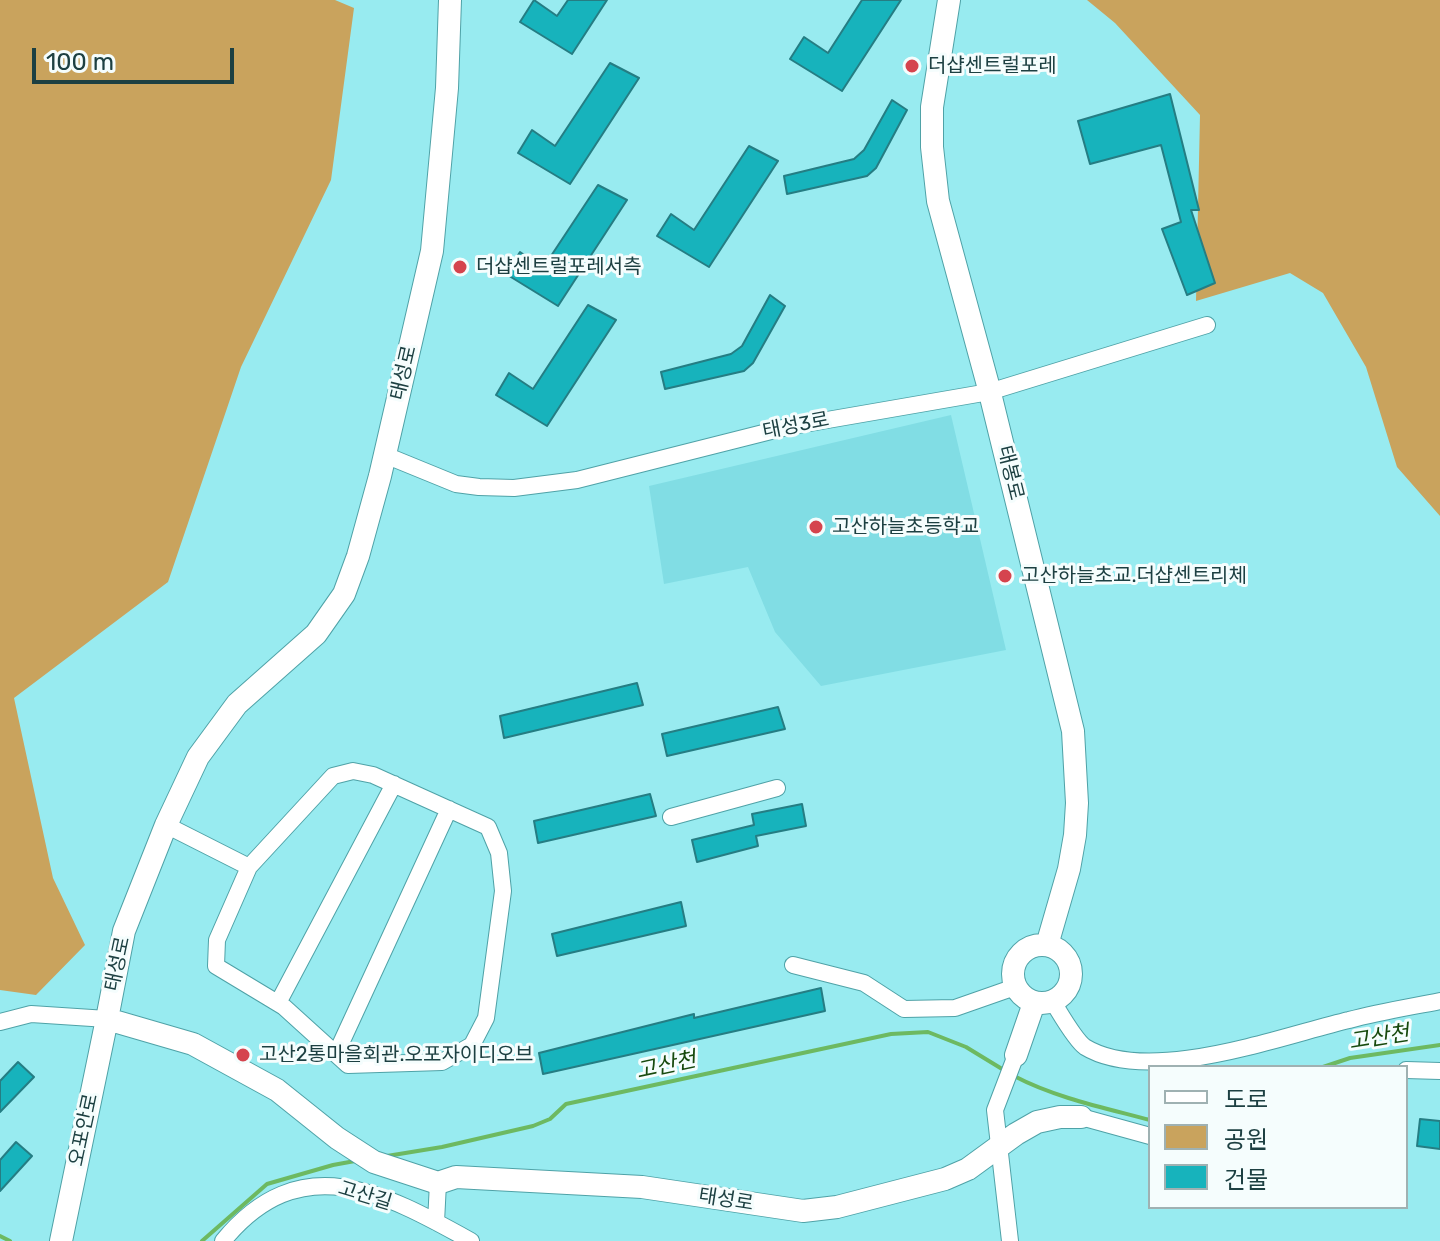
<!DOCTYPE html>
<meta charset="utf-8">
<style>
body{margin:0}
#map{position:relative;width:1440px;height:1241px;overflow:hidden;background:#98ebf0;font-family:Rubik,"Noto Sans KR",sans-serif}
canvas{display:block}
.legend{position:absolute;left:1148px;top:1065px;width:260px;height:144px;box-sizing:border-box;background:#f5fdfd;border:2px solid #9fb1b2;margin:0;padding:10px 14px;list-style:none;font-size:24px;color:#1d4042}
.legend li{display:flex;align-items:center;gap:16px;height:40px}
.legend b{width:40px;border:2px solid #9fb1b2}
.scale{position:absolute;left:32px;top:48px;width:202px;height:36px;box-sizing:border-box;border:4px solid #1d4042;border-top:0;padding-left:10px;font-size:24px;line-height:28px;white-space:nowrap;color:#1d4042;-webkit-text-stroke:6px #f5fdfd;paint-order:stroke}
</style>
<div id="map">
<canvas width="1440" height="1241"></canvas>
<ul class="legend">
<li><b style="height:10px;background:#fff"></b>도로</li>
<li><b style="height:22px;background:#c9a35d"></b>공원</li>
<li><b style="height:22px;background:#17b3bc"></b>건물</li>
</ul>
<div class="scale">100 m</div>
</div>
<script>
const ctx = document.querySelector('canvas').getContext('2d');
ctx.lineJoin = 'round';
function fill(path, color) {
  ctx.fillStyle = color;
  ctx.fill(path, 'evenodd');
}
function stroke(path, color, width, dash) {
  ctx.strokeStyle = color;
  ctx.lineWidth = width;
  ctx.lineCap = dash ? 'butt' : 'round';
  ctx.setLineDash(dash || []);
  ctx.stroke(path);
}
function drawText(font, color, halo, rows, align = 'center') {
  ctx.font = font + ' Rubik,"Noto Sans KR",sans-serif';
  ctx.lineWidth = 6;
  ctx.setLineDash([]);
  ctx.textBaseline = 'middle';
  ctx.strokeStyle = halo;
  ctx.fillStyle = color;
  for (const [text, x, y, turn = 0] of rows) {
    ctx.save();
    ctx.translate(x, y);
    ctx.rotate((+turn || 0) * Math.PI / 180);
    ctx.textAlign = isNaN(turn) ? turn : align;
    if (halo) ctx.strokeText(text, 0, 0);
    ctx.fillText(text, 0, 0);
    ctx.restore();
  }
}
const built = new Path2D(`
 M951 415 1006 650 821 686 775 632 748 567 664 584 649 486Z`);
const green = new Path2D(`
 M0 0H335L354 8 331 180 241 367 168 582 14 698 53 878 85 945 36 995 0 990Z
 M1087 0H1440V516L1397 467 1366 367 1323 293 1290 273 1196 301 1200 115 1115 23Z`);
const stream = new Path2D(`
 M1323 1067 1350 1058 1440 1045
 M1014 1076C1056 1098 1105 1108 1150 1120
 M387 1156 442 1147 533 1126 550 1119 566 1104 891 1034 928 1032 966 1047 1007 1072
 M0 1236 10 1241
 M202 1241 267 1184 333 1165 355 1161`);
const building = new Path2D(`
 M534 0 557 16 568 0H607L572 54 520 22Z
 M862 0H901L842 91 790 59 804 37 828 53Z
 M610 63 639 78 570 184 518 153 532 130 555 146Z
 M1170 94 1199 210H1191L1215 283 1187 295 1162 229 1181 222 1161 145 1090 164 1078 121Z
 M892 100 907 110 876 168 867 176 787 194 784 176 854 159 864 150Z
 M749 146 778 161 709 267 657 236 671 214 694 230Z
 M598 185 627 200 558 306 506 274 520 252 543 268Z
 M770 295 785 306 753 363 744 371 665 389 661 372 731 354 742 346Z
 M588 305 616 320 547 426 496 395 509 373 533 389Z
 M637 683 643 705 504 738 500 716Z
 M778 707 785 729 667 756 662 734Z
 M650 794 656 816 538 843 534 821Z
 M802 804 806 826 756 836 758 846 697 862 692 840 754 825 752 814Z
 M681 902 686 926 557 956 552 934Z
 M821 988 825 1011 543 1074 539 1053 694 1014V1018Z
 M18 1062 34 1077 0 1112V1081Z
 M1420 1119 1440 1121V1149L1417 1146Z
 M16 1142 32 1156 0 1191V1160Z`);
const street = new Path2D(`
 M385 455 456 484 479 487 514 488 577 480 787 427 989 392 1207 325
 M353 771 373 775 488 827 499 853 503 891 486 1018 472 1045 442 1062 348 1065 284 1007 216 966 217 940 249 867 333 776Z
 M671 817 777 788
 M166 825 249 867
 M793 965 864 983 904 1009 955 1008 1015 987
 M1053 1002C1060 1013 1075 1040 1085 1047 1149 1086 1281 1036 1349 1020 1379 1012 1410 1007 1440 1001
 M278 1003 394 784
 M0 1022 31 1014 107 1019
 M336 1054 449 809
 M1406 1070 1440 1071
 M1081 1117 1150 1136
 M436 1222 438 1183
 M223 1241C300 1147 383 1192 471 1241
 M1010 1241 995 1110 1016 1055`);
const secondary = new Path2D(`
 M450 0 447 88 432 251 380 476 358 556 344 594 316 634 237 704 198 757 166 825 124 931 107 1019 193 1044 277 1090 337 1138 374 1162 438 1183 456 1177 642 1187 803 1211 837 1207 945 1179 968 1169 1016 1134 1037 1122 1060 1117H1081
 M949 0 932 107V147L938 201 988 385 1073 731 1077 803 1075 835 1069 869 1047 945
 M1013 974a29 29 0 1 1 58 0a29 29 0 1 1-58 0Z
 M1016 1055 1034 1003
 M61 1241 107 1019`);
const markers = [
 [912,66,8,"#d5444e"],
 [460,267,8,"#d5444e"],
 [816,527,8,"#d5444e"],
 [1005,576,8,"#d5444e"],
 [243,1055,8,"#d5444e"]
];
const poiNames = [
 ["더샵센트럴포레",928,66],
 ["더샵센트럴포레서측",476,267],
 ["고산하늘초등학교",832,527],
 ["고산하늘초교.더샵센트리체",1021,576],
 ["고산2통마을회관.오포자이디오브",259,1055]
];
const streetNames = [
 ["태성로",404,373,-77],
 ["태성3로",796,426,-11],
 ["태봉로",1010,473,76],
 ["태성로",118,964,-78],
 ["오포안로",84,1130,-78],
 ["고산길",365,1196,17],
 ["태성로",726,1200,9]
];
const waterNames = [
 ["고산천",1379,1038,-9],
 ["고산천",666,1066,-12]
];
fill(built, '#81dde4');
fill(green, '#c9a35d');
stroke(stream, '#6db961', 4);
fill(building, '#17b3bc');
stroke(building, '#257d83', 2);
stroke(street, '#4fa2a7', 18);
stroke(secondary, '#4fa2a7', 24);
stroke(street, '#fff', 16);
stroke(secondary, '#fff', 22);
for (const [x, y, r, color] of markers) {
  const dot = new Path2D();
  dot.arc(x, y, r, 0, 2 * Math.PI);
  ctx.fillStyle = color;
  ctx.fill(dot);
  stroke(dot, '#f5fdfd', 3);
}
drawText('20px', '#1d4042', '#f5fdfd', poiNames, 'left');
drawText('20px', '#1d4042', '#f5fdfd', streetNames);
drawText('italic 22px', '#174a0e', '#f5fdfd', waterNames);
</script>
